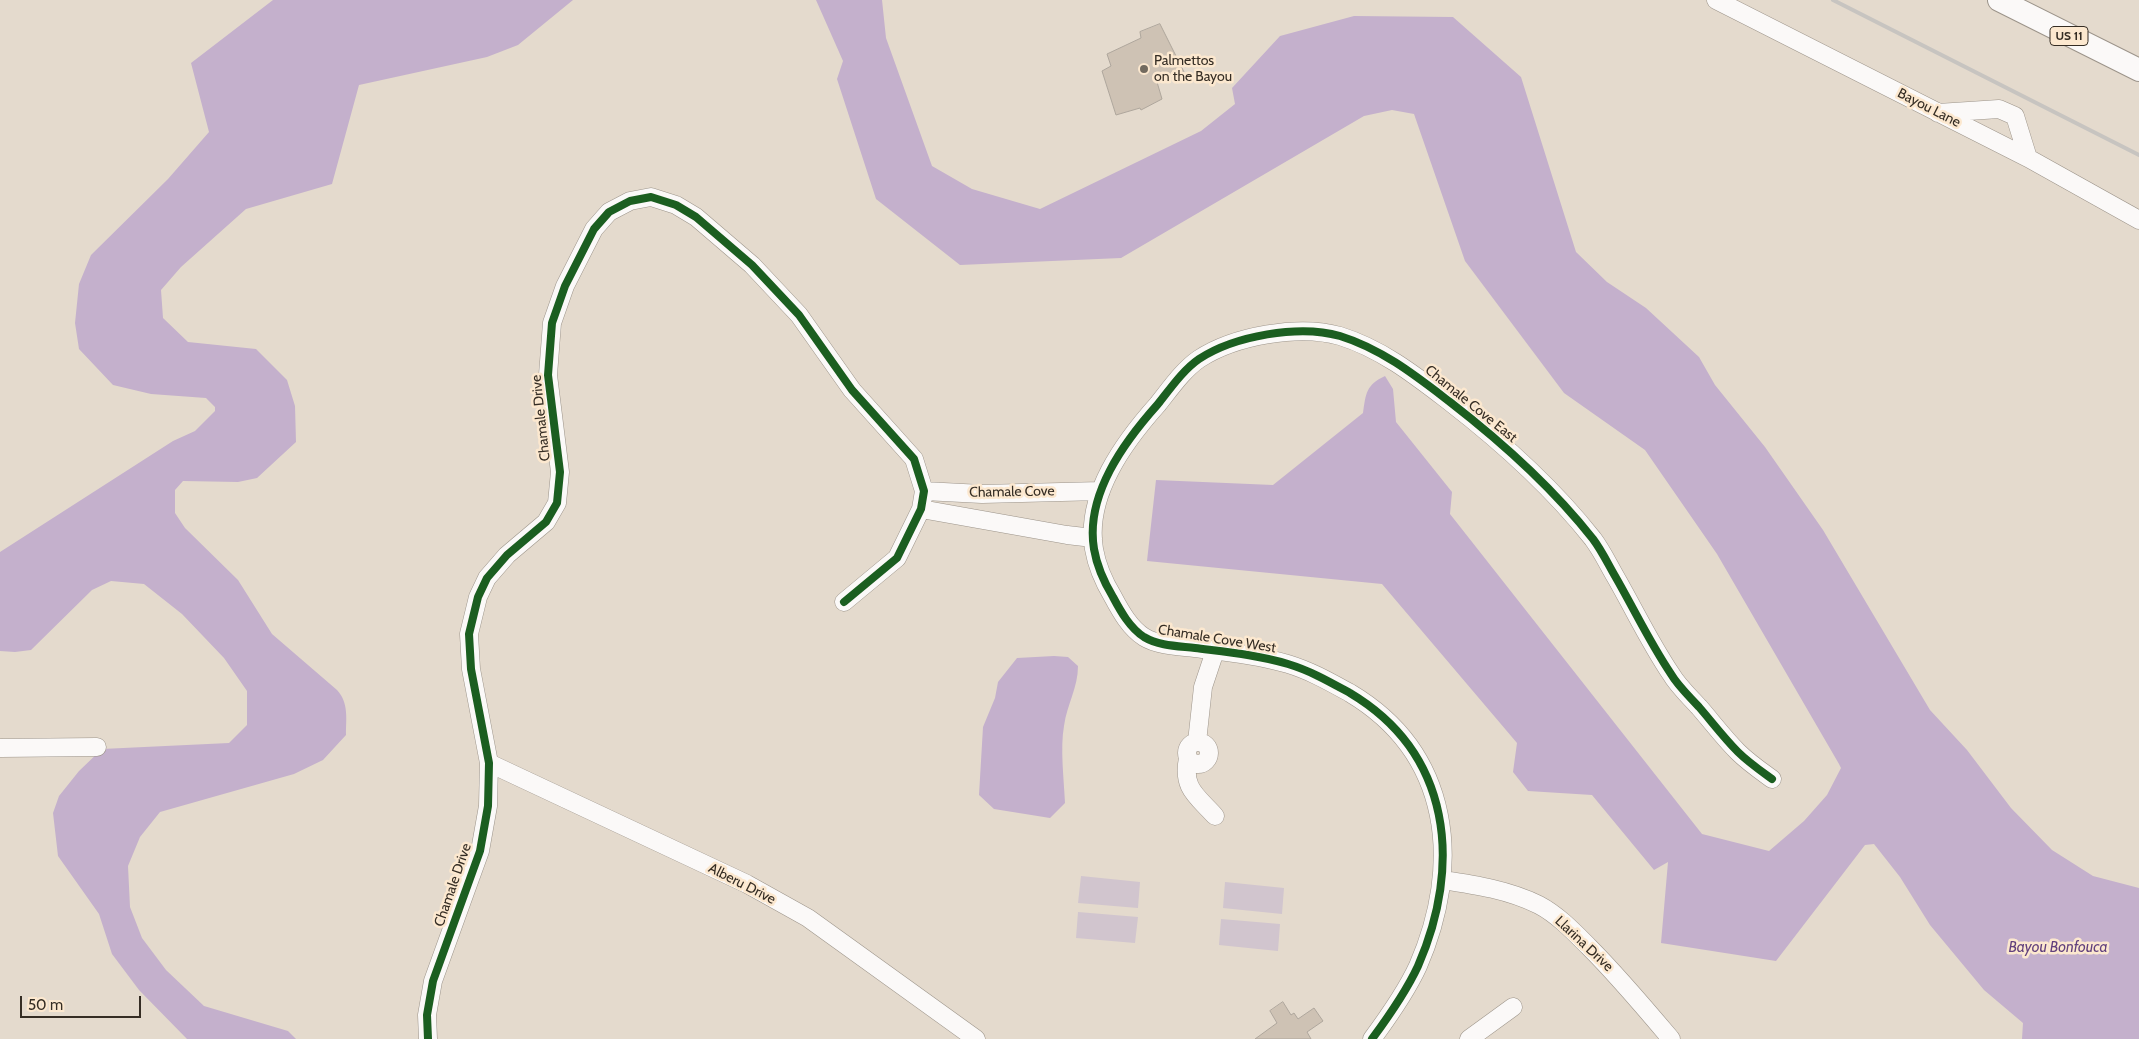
<!DOCTYPE html>
<style>
body{margin:0}
#map{position:relative;width:2139px;height:1039px;overflow:hidden;background:#e4dacd;font-family:Cabin,sans-serif}
canvas{display:block}
.scale{position:absolute;left:20px;top:996px;width:121px;height:22px;box-sizing:border-box;border:2px solid #352d24;border-top:0;padding-left:6px;font-size:15px;line-height:18px;white-space:nowrap;color:#352d24;-webkit-text-stroke:4px #fce8cf;paint-order:stroke}
</style>
<div id="map">
<canvas width="2139" height="1039"></canvas>
<div class="scale">50 m</div>
</div>
<script>
const ctx = document.querySelector('canvas').getContext('2d');
ctx.lineJoin = 'round';
function fill(path, color) {
  ctx.fillStyle = color;
  ctx.fill(path, 'evenodd');
}
function stroke(path, color, width, dash) {
  ctx.strokeStyle = color;
  ctx.lineWidth = width;
  ctx.lineCap = dash ? 'butt' : 'round';
  ctx.setLineDash(dash || []);
  ctx.stroke(path);
}
function drawText(font, color, halo, rows, align = 'center') {
  ctx.font = font + ' Cabin,sans-serif';
  ctx.lineWidth = 5;
  ctx.setLineDash([]);
  ctx.textBaseline = 'middle';
  ctx.strokeStyle = halo;
  ctx.fillStyle = color;
  for (const [text, x, y, turn = 0] of rows) {
    ctx.save();
    ctx.translate(x, y);
    ctx.rotate((+turn || 0) * Math.PI / 180);
    ctx.textAlign = isNaN(turn) ? turn : align;
    if (halo) ctx.strokeText(text, 0, 0);
    ctx.fillText(text, 0, 0);
    ctx.restore();
  }
}
const green = new Path2D(`
 M1081 876 1140 882 1138 908 1078 903Z
 M1225 882 1284 888 1282 914 1223 908Z
 M1078 912 1138 917 1135 943 1076 938Z
 M1221 919 1280 924 1278 951 1219 945Z`);
const water = new Path2D(`
 M273 0H573L518 45 487 57 359 85 332 184 246 209 181 267 161 290 163 318 188 342 256 349 287 380 295 406 296 442 257 478 238 482 183 481 175 490V513L185 528 238 580 272 634 337 690C349 703 346 719 346 735L323 760 294 774 160 812 140 837 128 866 130 907 142 938 166 970 204 1006 288 1031 296 1039H187L139 990 112 954 99 914 58 856 53 813 59 796 79 771 102 749 229 743 247 725V691L224 658 182 614 144 584 111 581 92 590 31 650 15 652 0 651V552L173 441 195 431 215 411V407L206 398 151 394 113 385 79 349 75 323 79 284 91 255 168 179 209 132 191 63Z
 M816 0H882L886 38 932 166 972 189 1040 209 1201 131 1235 104 1232 88 1280 36 1354 16 1453 17 1521 77 1576 252 1607 282 1646 308 1699 357 1715 385 1765 447 1823 530 1930 710 1967 750 2011 808 2052 850 2093 876 2139 888V1039H2022L2023 1023 1984 990 1930 925 1900 877 1874 844 1865 845 1776 961 1661 943 1668 862 1654 870 1592 795 1528 791 1513 772 1517 743 1382 584 1147 561 1156 480 1273 485 1363 413C1366 393 1366 385 1385 376L1393 389 1396 422 1452 492 1450 514 1702 834 1769 851 1804 821 1827 795 1841 768 1839 764 1717 554 1645 450 1564 393 1465 261 1414 114 1392 110 1364 116 1121 258 960 265 876 199 837 79 843 61Z
 M1054 656 1068 657 1078 666C1078 688 1067 704 1064 726 1060 748 1064 780 1065 803L1050 818 994 809 979 795 983 727 995 698 998 682 1017 658Z`);
const building = new Path2D(`
 M1160 24 1184 72 1157 82 1162 99 1141 110 1140 108 1116 115 1102 71 1111 66 1107 54 1141 38 1140 32Z
 M1283 1002 1291 1015 1294 1013 1298 1019 1314 1008 1323 1021 1307 1032 1311 1039H1255L1277 1023 1270 1011Z`);
const minor = new Path2D(`
 M1716 0 2028 158 2139 220
 M1938 113 1999 109 2015 116 2028 158
 M924 491 982 494 1101 491
 M921 509 1067 535 1093 538
 M1187 753a11 11 0 1 1 22 0a11 11 0 1 1-22 0Z
 M1197 742 1203 687 1215 651
 M0 748 97 747
 M1188 758C1182 788 1196 795 1215 816
 M489 763 747 884 808 918 976 1039
 M1443 880C1476 885 1509 890 1539 905 1558 915 1574 932 1589 947 1618 976 1644 1007 1671 1039
 M428 1039 427 1015 433 981 480 851 488 806 489 763 471 669 469 634 478 597 487 578 507 555 546 522 557 503 560 472 548 375 552 323 565 286 594 229 609 212 630 201 651 197 676 205 696 217 752 265 799 315 852 390 914 459 924 491 921 509 897 558 844 602
 M1372 1039C1389 1016 1406 992 1418 966 1462 865 1452 754 1350 693 1330 682 1311 671 1288 664 1258 655 1226 652 1195 648 1178 646 1159 646 1144 637 1130 628 1121 612 1113 597 1104 582 1097 567 1094 549 1085 495 1124 442 1158 404 1170 389 1183 370 1199 359 1234 336 1299 324 1340 336 1382 349 1416 376 1450 402 1503 443 1552 487 1593 539 1602 551 1608 564 1615 576 1634 609 1650 643 1671 674 1678 686 1689 696 1699 707 1712 722 1724 738 1738 752 1748 762 1761 771 1772 779
 M1469 1039 1513 1007`);
const major = new Path2D(`
 M1999 0 2139 70`);
const rail = new Path2D(`
 M1833 0 2139 155`);
const cycleway = new Path2D(`
 M428 1039 427 1015 433 981 480 851 488 806 489 763 471 669 469 634 478 597 487 578 507 555 546 522 557 503 560 472 548 375 552 323 565 286 594 229 609 212 630 201 651 197 676 205 696 217 752 265 799 315 852 390 914 459 924 491 921 509 897 558 844 602
 M1372 1039C1389 1016 1406 992 1418 966 1462 865 1452 754 1350 693 1330 682 1311 671 1288 664 1258 655 1226 652 1195 648 1178 646 1159 646 1144 637 1130 628 1121 612 1113 597 1104 582 1097 567 1094 549 1085 495 1124 442 1158 404 1170 389 1183 370 1199 359 1234 336 1299 324 1340 336 1382 349 1416 376 1450 402 1503 443 1552 487 1593 539 1602 551 1608 564 1615 576 1634 609 1650 643 1671 674 1678 686 1689 696 1699 707 1712 722 1724 738 1738 752 1748 762 1761 771 1772 779`);
const markers = [
 [1144,69,5,"#726a5f"]
];
const shields = [
 [2069,36,38]
];
const shieldNames = [
 ["US 11",2069,36]
];
const poiNames = [
 ["Palmettos",1154,61],
 ["on the Bayou",1154,77]
];
const streetNames = [
 ["Bayou Lane",1929,108,27],
 ["Chamale Cove East",1471,404,39],
 ["Chamale Drive",541,418,-96],
 ["Chamale Cove",1012,492,-1],
 ["Chamale Cove West",1217,639,9],
 ["Alberu Drive",742,884,27],
 ["Chamale Drive",453,885,-71],
 ["Llarina Drive",1584,944,43]
];
const waterNames = [
 ["Bayou Bonfouca",2058,948]
];
fill(green, '#d1c5ce');
fill(water, '#c4b0cc');
fill(building, '#cec2b4');
stroke(building, '#aea69c', 1);
stroke(minor, '#9c948a', 19);
stroke(major, '#9c948a', 24);
stroke(minor, '#fbf9f8', 18);
stroke(major, '#fbf9f8', 22);
stroke(rail, '#c7c4c0', 4);
stroke(cycleway, '#1b5e20', 8);
for (const [x, y, r, color] of markers) {
  const dot = new Path2D();
  dot.arc(x, y, r, 0, 2 * Math.PI);
  ctx.fillStyle = color;
  ctx.fill(dot);
  stroke(dot, '#fce8cf', 2);
}
for (const [x, y, w] of shields) {
  const box = new Path2D();
  box.roundRect(x - w / 2, y - 9.5, w, 19, 4);
  ctx.fillStyle = '#fce8cf';
  ctx.fill(box);
  stroke(box, '#352d24', 1);
}
drawText('bold 12px', '#352d24', null, shieldNames);
drawText('14px', '#352d24', '#fce8cf', poiNames, 'left');
drawText('14px', '#352d24', '#fce8cf', streetNames);
drawText('italic 15px', '#62417d', '#fce8cf', waterNames);
</script>
